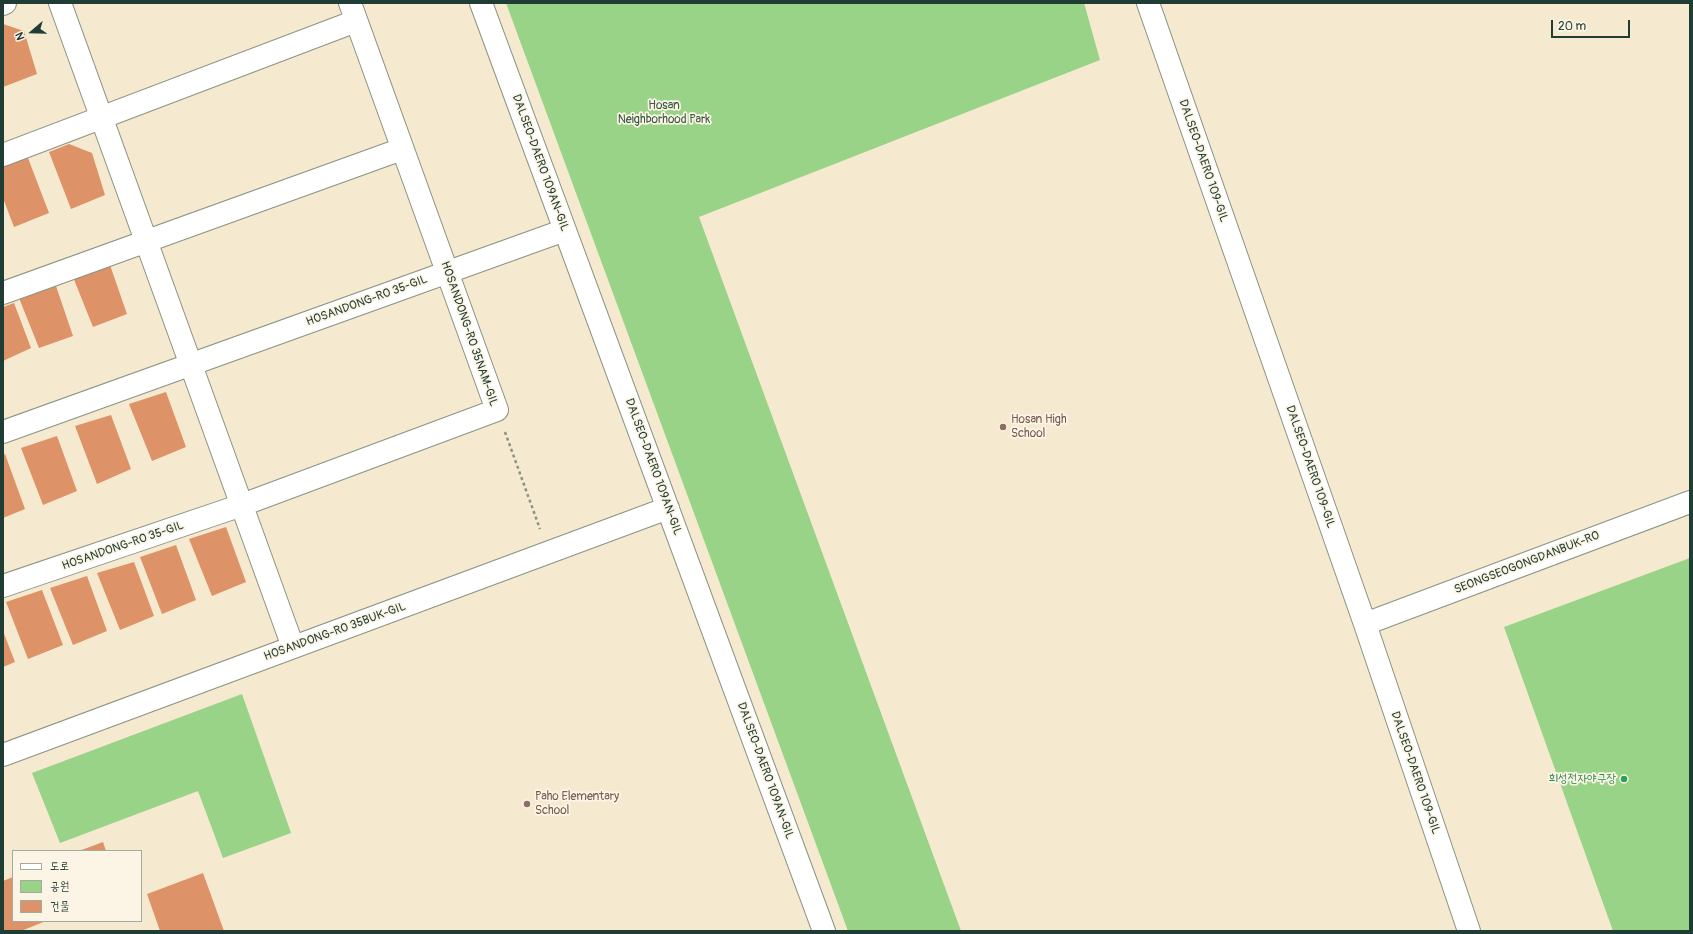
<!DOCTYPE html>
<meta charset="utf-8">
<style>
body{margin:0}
#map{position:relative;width:1693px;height:934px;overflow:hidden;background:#f5e9cf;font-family:Pangolin,"Poor Story",sans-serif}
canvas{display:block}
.frame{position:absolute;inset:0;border:4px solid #1f3d34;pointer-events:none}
.legend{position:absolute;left:12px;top:850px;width:130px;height:72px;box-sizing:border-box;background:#fcf5e5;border:1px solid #a4ab9e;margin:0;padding:5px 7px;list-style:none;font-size:12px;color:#1f3d34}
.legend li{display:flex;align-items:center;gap:8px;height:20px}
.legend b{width:20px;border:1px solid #a4ab9e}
.north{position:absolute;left:12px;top:12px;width:40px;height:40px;-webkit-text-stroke:3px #fcf5e5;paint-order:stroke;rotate:250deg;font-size:11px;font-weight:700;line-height:16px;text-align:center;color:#1f3d34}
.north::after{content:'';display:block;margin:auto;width:14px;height:18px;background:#1f3d34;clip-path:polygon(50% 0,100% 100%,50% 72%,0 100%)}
.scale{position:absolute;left:1551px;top:20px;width:79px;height:18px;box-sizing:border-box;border:2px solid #1f3d34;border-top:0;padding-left:5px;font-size:12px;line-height:14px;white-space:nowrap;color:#1f3d34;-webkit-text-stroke:3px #fcf5e5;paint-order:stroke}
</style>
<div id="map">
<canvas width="1693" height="934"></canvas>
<div class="frame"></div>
<ul class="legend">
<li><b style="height:5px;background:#fff"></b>도로</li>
<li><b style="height:11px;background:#98d387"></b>공원</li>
<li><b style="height:11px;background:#de9267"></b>건물</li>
</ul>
<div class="north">N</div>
<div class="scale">20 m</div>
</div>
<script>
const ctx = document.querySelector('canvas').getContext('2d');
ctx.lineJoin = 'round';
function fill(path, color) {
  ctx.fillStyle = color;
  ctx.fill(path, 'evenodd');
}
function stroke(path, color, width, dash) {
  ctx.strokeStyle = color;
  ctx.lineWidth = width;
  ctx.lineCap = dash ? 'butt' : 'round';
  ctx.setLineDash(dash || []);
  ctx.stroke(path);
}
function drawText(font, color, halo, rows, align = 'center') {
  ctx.font = font + ' Pangolin,"Poor Story",sans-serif';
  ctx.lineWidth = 3.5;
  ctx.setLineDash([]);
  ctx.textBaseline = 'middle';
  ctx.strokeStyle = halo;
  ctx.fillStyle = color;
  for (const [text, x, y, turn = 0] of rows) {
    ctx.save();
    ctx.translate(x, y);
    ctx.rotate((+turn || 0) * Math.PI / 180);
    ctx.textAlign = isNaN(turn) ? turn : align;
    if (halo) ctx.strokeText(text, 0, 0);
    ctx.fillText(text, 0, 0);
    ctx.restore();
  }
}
const green = new Path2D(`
 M506 3H1084L1100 60 699 217 961 931H848Z
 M1690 558V931H1613L1504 627Z
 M242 694 291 833 223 858 198 791 60 843 32 773Z`);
const building = new Path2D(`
 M3 24 24 31 37 74 3 87Z
 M69 144 92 153 105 195 71 209 49 152Z
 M28 158 49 213 14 227 3 198V166Z
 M110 265 127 314 93 327 73 277Z
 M56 286 73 336 39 348 19 298Z
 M14 303 31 348 3 361V307Z
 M166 392 186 447 152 461 129 404Z
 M111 415 131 469 97 484 75 426Z
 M57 436 77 491 43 505 21 448Z
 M5 454 25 509 3 518V455Z
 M226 527 246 582 212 596 189 539Z
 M176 545 196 600 162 614 140 557Z
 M134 562 154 616 120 630 97 573Z
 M87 576 107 631 73 645 50 588Z
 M42 590 63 645 28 659 6 602Z
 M3 631 15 662 3 667Z
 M103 842 106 851H79Z
 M203 873 224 931H160L147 894Z
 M13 877V921H46L21 931H3V881Z`);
const path = new Path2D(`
 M505 432 540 529`);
const minor = new Path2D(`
 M60 3 293 647
 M481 3 824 931
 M1148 3 1365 624 1469 931
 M3 4 5 3
 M3 155 356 21
 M3 293 402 149
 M3 432 565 230
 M3 586 242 505 497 410 350 3
 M1365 624 1690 502
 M3 755 668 508`);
const markers = [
 [1003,427,4,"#8d6e63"],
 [1624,779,4,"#2e9e5b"],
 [527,804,4,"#8d6e63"]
];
const parkNames = [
 ["Hosan",664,106],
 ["Neighborhood Park",664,120]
];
const streetNames = [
 ["DALSEO-DAERO 109-GIL",1203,161,71],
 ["DALSEO-DAERO 109AN-GIL",540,163,70],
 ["HOSANDONG-RO 35-GIL",367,301,-20],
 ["HOSANDONG-RO 35NAM-GIL",469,334,71],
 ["DALSEO-DAERO 109AN-GIL",653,467,70],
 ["DALSEO-DAERO 109-GIL",1310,467,71],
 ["HOSANDONG-RO 35-GIL",123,546,-19],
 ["SEONGSEOGONGDANBUK-RO",1527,563,-21],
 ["HOSANDONG-RO 35BUK-GIL",335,632,-20],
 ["DALSEO-DAERO 109AN-GIL",765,771,70],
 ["DALSEO-DAERO 109-GIL",1415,773,71]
];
const educationNames = [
 ["Hosan High",1011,420],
 ["School",1011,434],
 ["Paho Elementary",535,797],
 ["School",535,811]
];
const leisureNames = [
 ["희성전자야구장",1616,779]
];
fill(green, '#98d387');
fill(building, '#de9267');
stroke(minor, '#8a9382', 24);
stroke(path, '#8a9382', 2.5, [3, 3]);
stroke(minor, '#fff', 22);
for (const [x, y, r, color] of markers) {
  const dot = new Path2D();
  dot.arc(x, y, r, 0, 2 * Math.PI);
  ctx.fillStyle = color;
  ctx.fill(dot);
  stroke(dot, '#fcf5e5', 1.5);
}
drawText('12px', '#375b45', '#fcf5e5', parkNames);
drawText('12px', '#1f3d34', '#fcf5e5', streetNames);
drawText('12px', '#785e54', '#fcf5e5', educationNames, 'left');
drawText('12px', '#27864d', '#fcf5e5', leisureNames, 'right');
</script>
